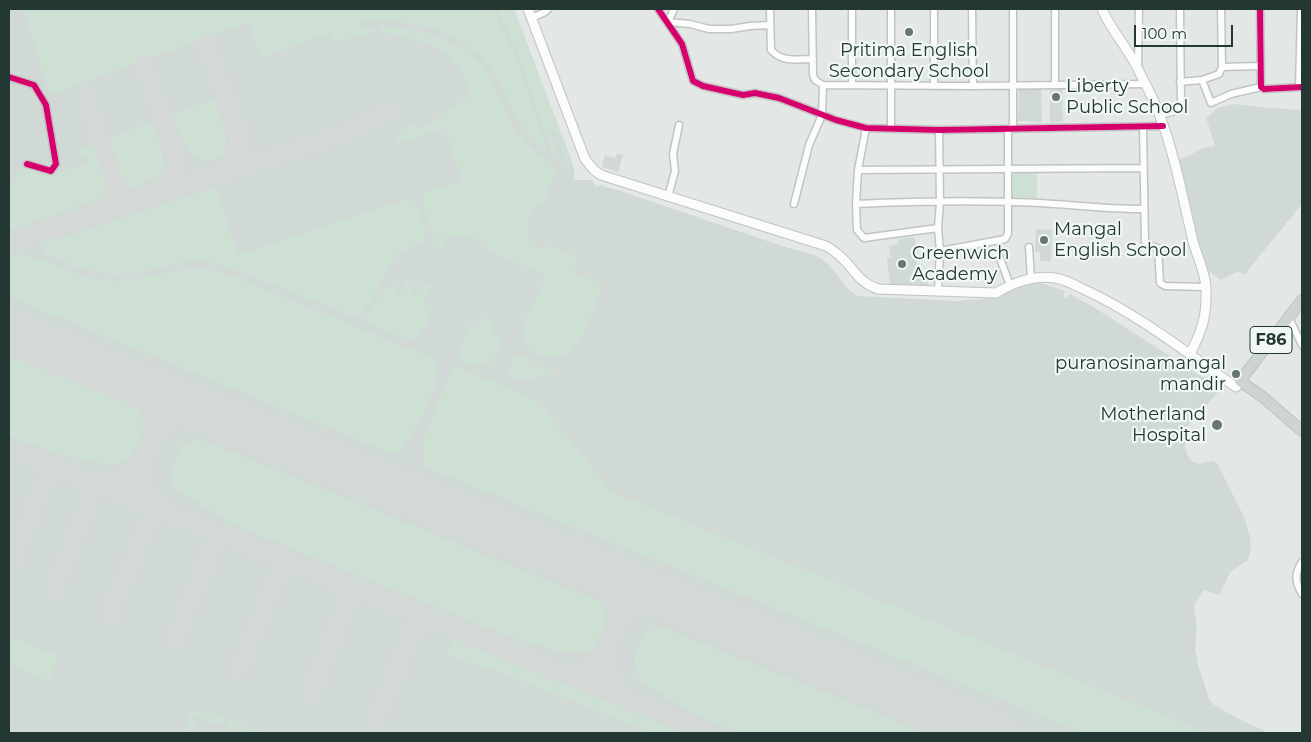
<!DOCTYPE html>
<style>
body{margin:0}
#map{position:relative;width:1311px;height:742px;overflow:hidden;background:#e3e8e6;font-family:Montserrat,sans-serif}
canvas{display:block}
.frame{position:absolute;inset:0;border:10px solid #233833;pointer-events:none}
.scale{position:absolute;left:1134px;top:25px;width:99px;height:22px;box-sizing:border-box;border:2px solid #233833;border-top:0;padding-left:6px;font-size:15px;line-height:18px;white-space:nowrap;color:#233833;-webkit-text-stroke:4px #f1f7f4;paint-order:stroke}
</style>
<div id="map">
<canvas width="1311" height="742"></canvas>
<div class="frame"></div>
<div class="scale">100 m</div>
</div>
<script>
const ctx = document.querySelector('canvas').getContext('2d');
ctx.lineJoin = 'round';
function fill(path, color) {
  ctx.fillStyle = color;
  ctx.fill(path, 'evenodd');
}
function stroke(path, color, width, dash) {
  ctx.strokeStyle = color;
  ctx.lineWidth = width;
  ctx.lineCap = dash ? 'butt' : 'round';
  ctx.setLineDash(dash || []);
  ctx.stroke(path);
}
function drawText(font, color, halo, rows, align = 'center') {
  ctx.font = font + ' Montserrat,sans-serif';
  ctx.lineWidth = 4.5;
  ctx.setLineDash([]);
  ctx.textBaseline = 'middle';
  ctx.strokeStyle = halo;
  ctx.fillStyle = color;
  for (const [text, x, y, turn = 0] of rows) {
    ctx.save();
    ctx.translate(x, y);
    ctx.rotate((+turn || 0) * Math.PI / 180);
    ctx.textAlign = isNaN(turn) ? turn : align;
    if (halo) ctx.strokeText(text, 0, 0);
    ctx.fillText(text, 0, 0);
    ctx.restore();
  }
}
const built = new Path2D(`
 M9 9H514L571 159 574 170V180H592L597 187 599 185 621 191 779 245 817 256 828 264 849 290 858 296 954 301 984 299 1027 284 1041 283 1065 291 1063 296 1067 299 1070 294 1095 308 1221 389 1180 435 1186 441 1185 446 1187 455 1193 462 1199 464 1212 461 1217 463 1244 517 1250 538 1251 547 1248 560 1231 571 1219 595 1204 590 1194 605 1197 626 1195 648 1198 665 1210 701 1217 707 1237 718 1269 733H9Z
 M1062 87 1063 122H1050V88Z
 M1023 88H1041L1042 122 1018 121 1019 89Z
 M1234 104 1271 108 1302 110V204L1245 274 1237 272 1221 280 1206 269 1199 252 1179 160 1206 147 1215 146 1206 118 1218 108Z
 M617 153 623 155 618 172 602 167 605 155 615 158Z
 M1036 229 1052 230 1051 261H1040V252L1035 251Z
 M914 237 918 251 916 270 928 272V288L890 286 887 258 891 257 889 246 898 244V239Z`);
const green = new Path2D(`
 M23 9H493L515 55 548 153C533 141 521 126 512 109 508 101 506 92 501 84 471 30 415 18 359 22V28H375L376 32 335 42 329 33 261 58 248 22 50 95Z
 M497 9H514L574 170 565 163 561 151 563 148 556 129 551 132 558 161 553 156 518 54Z
 M381 27C417 27 467 41 487 73 498 92 505 114 517 132 528 147 543 156 556 169L543 206 536 205 527 219 528 238 542 250 545 249 546 245C553 247 577 252 577 261 577 264 574 269 573 272L602 284C593 308 583 359 550 357 545 357 540 356 536 353 528 349 522 340 523 331 523 314 544 292 545 274L487 251 489 243 467 236 458 237 448 234 441 249 431 245 434 237 425 213 423 194 462 180 445 128 407 141H396L394 138 412 123 422 129 470 95 469 92C466 84 463 73 458 67 440 43 408 37 381 32Z
 M214 99C218 112 227 131 226 145 225 152 220 157 213 159 208 161 202 161 198 159 188 154 176 125 172 115Z
 M152 122C157 133 168 165 160 174 156 179 148 181 143 184 136 188 131 188 126 182 116 170 111 153 107 139Z
 M97 143 107 182V188L103 198 9 230V183L15 181 17 171 24 167 50 174 89 164 87 155 80 156 78 150Z
 M1015 173H1037V201L1012 199 1010 176Z
 M216 187 237 255 411 198 416 206 426 235C422 248 404 246 396 256 387 267 365 315 358 318L218 263 188 261 136 273 112 274 88 270 75 266 46 254 42 249V245L45 243Z
 M21 254C53 260 80 281 114 281 154 281 183 261 224 273L434 359 439 366C439 385 413 440 398 452L391 453 9 297V255Z
 M401 281 398 288H396L394 294 400 296 404 281 409 284 413 289 410 295 415 297 419 287 426 283 431 285 423 304 432 308C428 316 425 331 418 337 410 344 379 328 369 324L367 321C366 310 389 281 401 281Z
 M483 318H486L494 321 490 332 503 339C497 355 491 373 469 363 463 361 459 359 458 353L470 324 479 328Z
 M522 354 535 365 558 371C549 375 512 388 510 371 509 366 513 360 515 356Z
 M9 355 135 406C147 416 144 428 139 442 136 448 134 454 129 459 124 464 117 464 110 465L54 453 9 435Z
 M457 366 533 400 547 413 612 491 619 495 1208 733H1084L428 468 425 466 424 440 450 372Z
 M194 440H202L598 601C605 607 608 615 604 625 600 634 597 646 587 651 573 657 534 644 518 640L229 523 176 488 171 478V472L181 445Z
 M657 627 663 628 926 733H740L693 714 643 683 637 673 634 663V656L643 635Z
 M9 636 57 656 58 659 49 681 9 664Z
 M452 639 685 733H652L508 675 446 655Z
 M192 710 216 720 217 718 209 714 210 711 263 733H243L245 728 241 726 237 733 225 728 229 720 224 718 220 726 195 715 192 720 197 722 192 733H182Z`);
const taxiway = new Path2D(`
 M143 64 178 161C179 174 175 183 165 191
 M85 94 116 187 117 194 111 209
 M227 171 338 136 390 111
 M9 243 227 171 237 159 241 142 207 43
 M128 380C147 394 156 413 153 437
 M9 449 711 733
 M144 461C140 481 146 495 161 509
 M9 568 50 466
 M597 571C613 590 622 601 617 627
 M53 592 96 485C164 480 133 429 182 415 190 413 200 414 209 413
 M109 616 154 508
 M174 642 218 534
 M239 669 284 560
 M563 672C582 674 596 665 607 651
 M309 696 353 588
 M626 698C605 678 603 662 613 636 618 625 624 615 634 609 646 602 658 602 671 601
 M375 723 419 615`);
const runway = new Path2D(`
 M9 332 997 733`);
const street = new Path2D(`
 M658 9 682 44 693 81 703 86 743 95 755 93 779 98 836 120 866 128 939 130 1163 126
 M674 9 668 22 690 24 709 29H731L750 26 770 25
 M770 9 771 50C783 63 796 59 813 59
 M852 9V85
 M934 9V86
 M972 9 973 86
 M1055 9V85
 M1221 9 1222 67
 M1260 9 1261 87 1264 89 1302 87
 M532 18 545 12 548 9
 M1138 68 1139 9
 M9 77 34 85 46 105 56 164 51 171 27 164
 M1202 80 1219 74 1222 67 1260 66
 M1180 82 1202 80 1211 103 1231 94 1261 87
 M823 85 973 86 1145 84
 M1299 87 1301 9
 M1160 115 1180 110 1181 106 1180 9
 M1143 127 1145 242 1147 245 1158 248 1160 283 1165 286 1206 287
 M866 128 858 170 856 204 857 230 864 238 938 228
 M891 129V9
 M858 170 1143 168
 M668 197 675 171 673 154 679 125
 M794 204 809 145 822 115 823 85 815 80 813 75 812 9
 M856 204C917 201 979 200 1040 203 1074 205 1108 209 1143 209
 M1029 247 1031 278
 M940 251 1005 239 1008 234V132L1013 125V9
 M999 256 1010 285
 M938 291 940 251 938 228 940 202 939 130
 M1289 318 1302 345
 M1302 562C1294 574 1295 582 1302 594`);
const secondary = new Path2D(`
 M528 9 585 159 594 170 601 175 826 246C831 249 837 253 842 258 856 271 858 282 878 289L996 293C1015 282 1033 275 1055 278 1064 279 1075 285 1083 289 1138 314 1187 353 1236 387L1240 381
 M1102 9C1111 31 1129 49 1139 71 1146 86 1155 101 1160 116 1175 156 1183 199 1193 241 1197 257 1206 273 1206 289 1207 316 1202 331 1190 354`);
const primary = new Path2D(`
 M1302 300 1240 381 1264 398 1302 431`);
const cycleway = new Path2D(`
 M658 9 682 44 693 81 703 86 743 95 755 93 779 98 836 120 866 128 939 130 1163 126
 M1260 9 1261 87 1264 89 1302 87
 M9 77 34 85 46 105 56 164 51 171 27 164`);
const markers = [
 [909,32,5,"#667672"],
 [1056,97,5,"#667672"],
 [1044,240,5,"#667672"],
 [902,264,5,"#667672"],
 [1236,374,5,"#667672"],
 [1217,425,6,"#667672"]
];
const shields = [
 [1271,340,42]
];
const shieldNames = [
 ["F86",1271,340]
];
const poiNames = [
 ["Pritima English",909,51,"center"],
 ["Secondary School",909,72,"center"],
 ["Liberty",1066,87],
 ["Public School",1066,108],
 ["Mangal",1054,230],
 ["English School",1054,251],
 ["Greenwich",912,254],
 ["Academy",912,275],
 ["puranosinamangal",1226,364,"right"],
 ["mandir",1226,385,"right"],
 ["Motherland",1206,415,"right"],
 ["Hospital",1206,436,"right"]
];
fill(built, '#d1d9d6');
fill(green, '#cee0d4');
stroke(taxiway, '#d4d8d7', 18);
stroke(runway, '#d4d8d7', 44);
stroke(street, '#c0c5c3', 9);
stroke(secondary, '#bfc5c3', 11);
stroke(primary, '#bcc4c2', 12);
stroke(street, '#fbfcfb', 6);
stroke(secondary, '#fbfcfb', 9);
stroke(primary, '#ced4d2', 10);
stroke(cycleway, '#d6006c', 6);
for (const [x, y, r, color] of markers) {
  const dot = new Path2D();
  dot.arc(x, y, r, 0, 2 * Math.PI);
  ctx.fillStyle = color;
  ctx.fill(dot);
  stroke(dot, '#f1f7f4', 2);
}
for (const [x, y, w] of shields) {
  const box = new Path2D();
  box.roundRect(x - w / 2, y - 13.5, w, 27, 4);
  ctx.fillStyle = '#f1f7f4';
  ctx.fill(box);
  stroke(box, '#233833', 1);
}
drawText('bold 16px', '#233833', null, shieldNames);
drawText('18px', '#233833', '#f1f7f4', poiNames, 'left');
</script>
